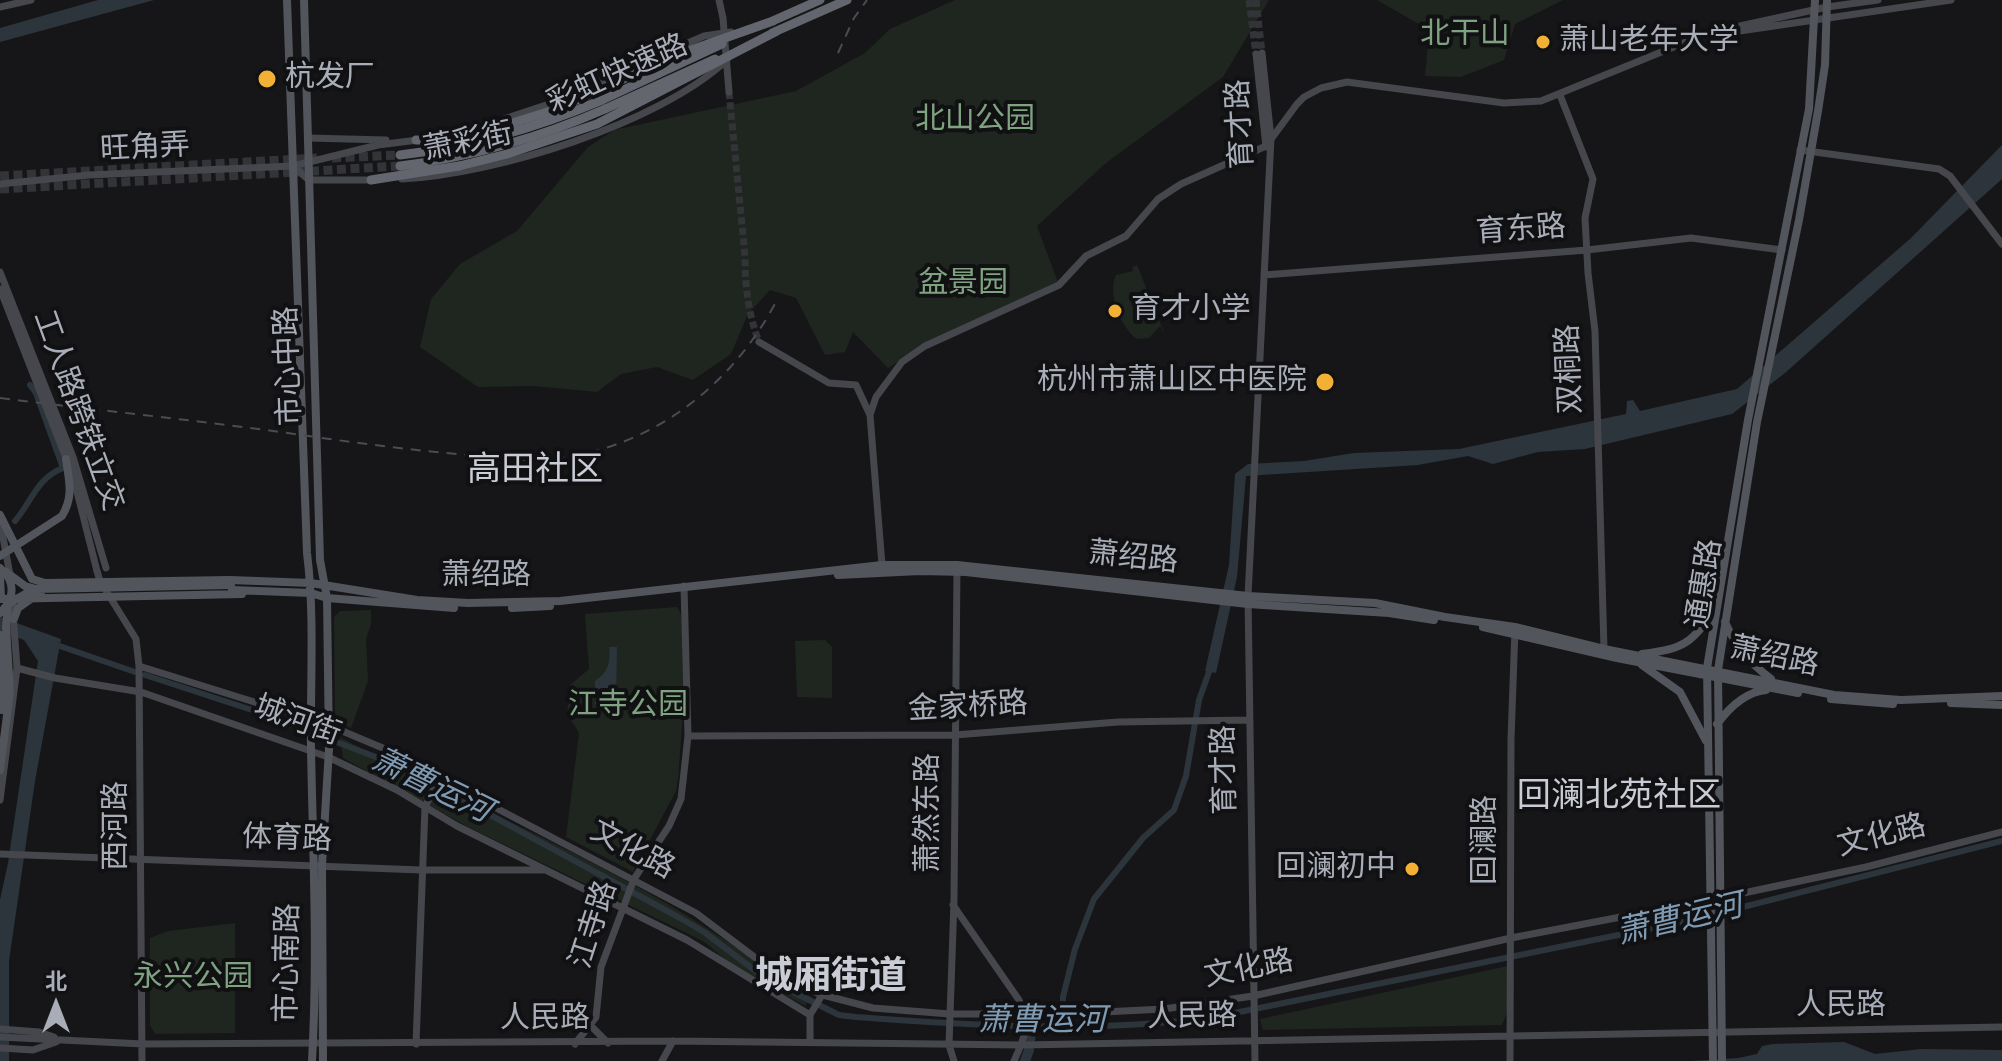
<!DOCTYPE html>
<meta charset="utf-8">
<style>
body{margin:0}
#map{position:relative;width:2002px;height:1061px;overflow:hidden;background:#161618;font-family:"Titillium Web","Noto Sans SC",sans-serif}
canvas{display:block}
.north{position:absolute;left:16px;top:965px;width:80px;height:80px;-webkit-text-stroke:6px #111113;paint-order:stroke;rotate:0deg;font-size:22px;font-weight:700;line-height:32px;text-align:center;color:#a8adb8}
.north::after{content:'';display:block;margin:auto;width:28px;height:36px;background:#a8adb8;clip-path:polygon(50% 0,100% 100%,50% 72%,0 100%)}
</style>
<div id="map">
<canvas width="2002" height="1061"></canvas>
<div class="north">北</div>
</div>
<script>
const ctx = document.querySelector('canvas').getContext('2d');
ctx.lineJoin = 'round';
function fill(path, color) {
  ctx.fillStyle = color;
  ctx.fill(path, 'evenodd');
}
function stroke(path, color, width, dash) {
  ctx.strokeStyle = color;
  ctx.lineWidth = width;
  ctx.lineCap = dash ? 'butt' : 'round';
  ctx.setLineDash(dash || []);
  ctx.stroke(path);
}
function drawText(font, color, halo, rows, align = 'center') {
  ctx.font = font + ' "Titillium Web","Noto Sans SC",sans-serif';
  ctx.lineWidth = 8;
  ctx.setLineDash([]);
  ctx.textBaseline = 'middle';
  ctx.strokeStyle = halo;
  ctx.fillStyle = color;
  for (const [text, x, y, turn = 0] of rows) {
    ctx.save();
    ctx.translate(x, y);
    ctx.rotate((+turn || 0) * Math.PI / 180);
    ctx.textAlign = isNaN(turn) ? turn : align;
    if (halo) ctx.strokeText(text, 0, 0);
    ctx.fillText(text, 0, 0);
    ctx.restore();
  }
}
const green = new Path2D(`
 M955 0H1269L1223 77 1106 163 1037 226 1059 285 915 352 888 368 853 332 845 352 825 355 796 298 770 290 748 314 731 354 693 380 657 367 621 374 597 392 534 386 478 387 420 347 431 299 460 264 517 231 588 147 614 130 796 91 865 53 890 29Z
 M1377 0H1563L1515 24 1504 60 1461 77 1425 76 1429 30Z
 M1137 265 1165 335 1160 326 1149 338 1137 339C1121 328 1107 293 1116 275L1133 271 1132 267Z
 M677 607C693 625 680 744 679 773L676 791 633 872 566 837 579 733 567 714 570 685 589 669 585 614Z
 M371 610V624L366 639 368 681 351 728 340 723 335 718 334 617 340 611Z
 M825 640 832 647V698L797 697 795 641Z
 M340 737C431 788 528 827 619 877 686 912 748 955 811 997L805 1006 733 966 703 941 472 829 343 758Z
 M235 923V1033L155 1034 150 1025V938L168 931Z
 M1508 966 1507 1013 1502 1025 1263 1030 1260 1019Z`);
const water = new Path2D(`
 M98 0H154L0 42V28Z
 M2002 145V179L1785 373 1732 414 1585 449 1538 452 1493 464 1468 456 1418 465 1246 476 1237 577 1216 673 1205 671 1229 565 1235 474 1248 464 1304 461 1354 453 1459 449 1626 414 1627 401 1633 400 1640 411 1737 389 1911 238Z
 M0 617 61 639 35 781 9 961V1061H0V900L8 863 38 661 24 640 0 631Z
 M609 647H617L616 703 595 704V681C608 672 611 663 609 647Z
 M1844 1042 1875 1054 1921 1049 2002 1050V1061H1691L1738 1058 1757 1054 1762 1046 1773 1044Z`);
const canal = new Path2D(`
 M15 521C32 501 37 478 63 468L36 393 30 385
 M54 644 135 672
 M145 675 258 712 402 767 680 918 704 932 765 978 839 1015 856 1017C976 1026 1096 1033 1215 1017L1692 920 2002 841
 M1062 1027 1063 997 1075 949 1094 899 1143 838 1174 810 1186 776 1199 700 1209 672`);
const river = new Path2D(`
 M1030 1040 1032 1027
 M1025 1061 1029 1050`);
const secondaryTunnel = new Path2D(`
 M1249 0 1256 54
 M1256 0 1262 53
 M729 92 745 256C745 286 748 313 759 342`);
const highwayTunnel = new Path2D(`
 M332 158 400 155
 M0 176 317 158
 M0 189 400 166`);
const secondary = new Path2D(`
 M719 0 723 18 729 92
 M0 7 31 0
 M1726 33 1951 0
 M1256 54 1266 147
 M1560 95 1593 179 1585 218 1588 273 1595 331 1604 649
 M434 137 498 121 546 105 704 36 731 32
 M308 138 386 140
 M1800 150 1939 169 1950 176 2002 244
 M293 166 309 180H374
 M402 179C496 174 658 124 727 60
 M0 184 89 175 293 166 378 145 418 140
 M1264 275 1587 250 1691 238 1782 250
 M759 342 829 383 856 385 870 415
 M0 521 10 575
 M882 565 870 415 876 397 902 362 925 346 1059 285 1086 256 1126 236 1158 199 1181 184 1266 146 1297 104 1304 97 1321 88 1347 82 1504 103 1541 101 1708 33 1827 7 1878 0
 M97 571 100 581 136 639 139 666 142 1061
 M139 666 328 725 416 762 498 809 696 913 769 968 819 994 873 1008 950 1014H1063L1164 1009 1253 996 1511 938 1720 898 1866 867 2002 832
 M17 668 55 678 141 692 328 757 397 790 457 826 687 940 810 1015
 M688 736 955 735 1118 722 1249 720
 M0 800 17 668 12 600
 M0 854 421 870H543
 M953 905 1019 1000C1030 1027 1025 1037 1014 1061
 M591 1026 608 1043
 M0 1029 39 1032 54 1037
 M0 1037 143 1044 673 1041 1023 1045 2002 1027
 M810 1042V1015L822 995
 M416 1044 425 807 440 777
 M575 1044 596 1017 601 967 634 879 669 826 681 799 688 736 684 586
 M0 1048 33 1050 56 1042
 M662 1061 673 1041
 M954 1061 949 1045 954 900 957 567
 M1255 1061 1248 596 1271 138 1262 53
 M1510 1061 1511 739 1515 629`);
const primary = new Path2D(`
 M287 0 307 553C315 617 310 684 311 749 313 853 318 957 312 1061
 M304 0 320 560 327 598 329 749 322 865 323 1061
 M0 515 32 579 45 583 230 580 311 583 417 600 468 603 560 601 882 565H957L1248 596 1375 603 1445 617 1515 627 1604 649 1834 695 1901 700 2002 696
 M838 575 920 571 966 572 1248 604 1389 613 1434 620
 M0 576 1 599 242 594
 M232 590 311 593 327 598 454 608
 M512 608 550 606
 M14 619 18 608 31 599
 M1725 622C1736 647 1749 662 1771 679
 M1483 627 1617 658 1798 693
 M0 635 4 653 2 710
 M1642 654C1685 648 1689 645 1715 610
 M1642 665 1680 692 1706 741
 M1831 699 1893 704
 M1951 703 2002 705
 M1717 724C1729 708 1745 692 1766 690
 M0 770 10 692 6 627 8 604
 M1713 1061 1707 668 1748 420 1809 109 1815 0
 M1722 1061 1718 670 1757 422 1799 220 1818 111 1825 65 1827 0`);
const highway = new Path2D(`
 M416 140H447L487 131
 M400 155C472 147 536 128 602 100
 M400 166C472 157 539 138 605 109
 M371 180 459 166`);
const rail = new Path2D(`
 M838 53 854 18 867 0
 M0 398C96 410 193 420 288 433 349 442 408 450 469 455 497 458 525 462 553 459 651 448 730 388 776 302`);
const secondaryBridge = new Path2D(`
 M0 272 73 457 106 568
 M0 289 73 476 97 571`);
const primaryBridge = new Path2D(`
 M0 556 62 516C74 496 69 481 66 459
 M0 568C16 581 15 599 0 613
 M6 572 25 586 36 589 231 585
 M8 604 27 593 41 592`);
const highwayBridge = new Path2D(`
 M768 23 820 0
 M772 33 847 0
 M602 100 722 44
 M605 109 715 59
 M487 131 557 109 677 55 773 21
 M459 166 507 154 597 124 777 31`);
const markers = [
 [1543,42,8,"#f2b134"],
 [267,79,10,"#f2b134"],
 [1115,311,8,"#f2b134"],
 [1325,382,10,"#f2b134"],
 [1412,869,8,"#f2b134"]
];
const parkNames = [
 ["北干山",1465,36],
 ["北山公园",975,121],
 ["盆景园",963,285],
 ["江寺公园",628,707],
 ["永兴公园",193,979]
];
const poiNames = [
 ["萧山老年大学",1559,42],
 ["杭发厂",285,79],
 ["育才小学",1131,311],
 ["杭州市萧山区中医院",1307,382,"right"],
 ["回澜初中",1396,869,"right"]
];
const streetNames = [
 ["彩虹快速路",618,75,-24],
 ["育才路",1242,124,-93],
 ["萧彩街",468,143,-11],
 ["旺角弄",145,149,-3],
 ["育东路",1521,231,-4],
 ["市心中路",290,366,-92],
 ["双桐路",1571,369,-92],
 ["工人路跨铁立交",77,411,70],
 ["萧绍路",1133,559,6],
 ["萧绍路",486,577],
 ["通惠路",1706,584,-81],
 ["萧绍路",1774,658,12],
 ["金家桥路",968,708,-3],
 ["城河街",297,722,20],
 ["育才路",1226,770,-91],
 ["萧然东路",930,813,-90],
 ["西河路",118,826,-90],
 ["文化路",1882,837,-14],
 ["体育路",287,840,2],
 ["回澜路",1487,840,-90],
 ["文化路",632,851,28],
 ["江寺路",595,925,-72],
 ["市心南路",289,963,-89],
 ["文化路",1249,970,-11],
 ["人民路",1841,1007],
 ["人民路",1192,1018,-1],
 ["人民路",545,1020]
];
const waterNames = [
 ["萧曹运河",431,787,26],
 ["萧曹运河",1680,921,-13],
 ["萧曹运河",1042,1022]
];
const quarterNames = [
 ["高田社区",535,472],
 ["回澜北苑社区",1619,798]
];
const districtNames = [
 ["城厢街道",831,979]
];
fill(green, '#1e261f');
fill(water, '#2c353c');
stroke(canal, '#2c353c', 6);
stroke(river, '#2c353c', 10);
stroke(secondaryTunnel, '#333438', 7, [7, 3.5]);
stroke(highwayTunnel, '#333438', 9, [9, 4.5]);
stroke(secondary, '#45474d', 7);
stroke(primary, '#53555c', 8);
stroke(highway, '#63666e', 9);
stroke(rail, '#4a4c52', 2, [10, 8]);
stroke(secondaryBridge, '#45474d', 7);
stroke(primaryBridge, '#53555c', 8);
stroke(highwayBridge, '#63666e', 9);
for (const [x, y, r, color] of markers) {
  const dot = new Path2D();
  dot.arc(x, y, r, 0, 2 * Math.PI);
  ctx.fillStyle = color;
  ctx.fill(dot);
  stroke(dot, '#111113', 3);
}
drawText('30px', '#7fa381', '#111113', parkNames);
drawText('30px', '#a8adb8', '#111113', poiNames, 'left');
drawText('30px', '#a8adb8', '#111113', streetNames);
drawText('italic 32px', '#7f9bb3', '#111113', waterNames);
drawText('34px', '#c9ccd4', '#111113', quarterNames);
drawText('bold 38px', '#c9ccd4', '#111113', districtNames);
</script>
